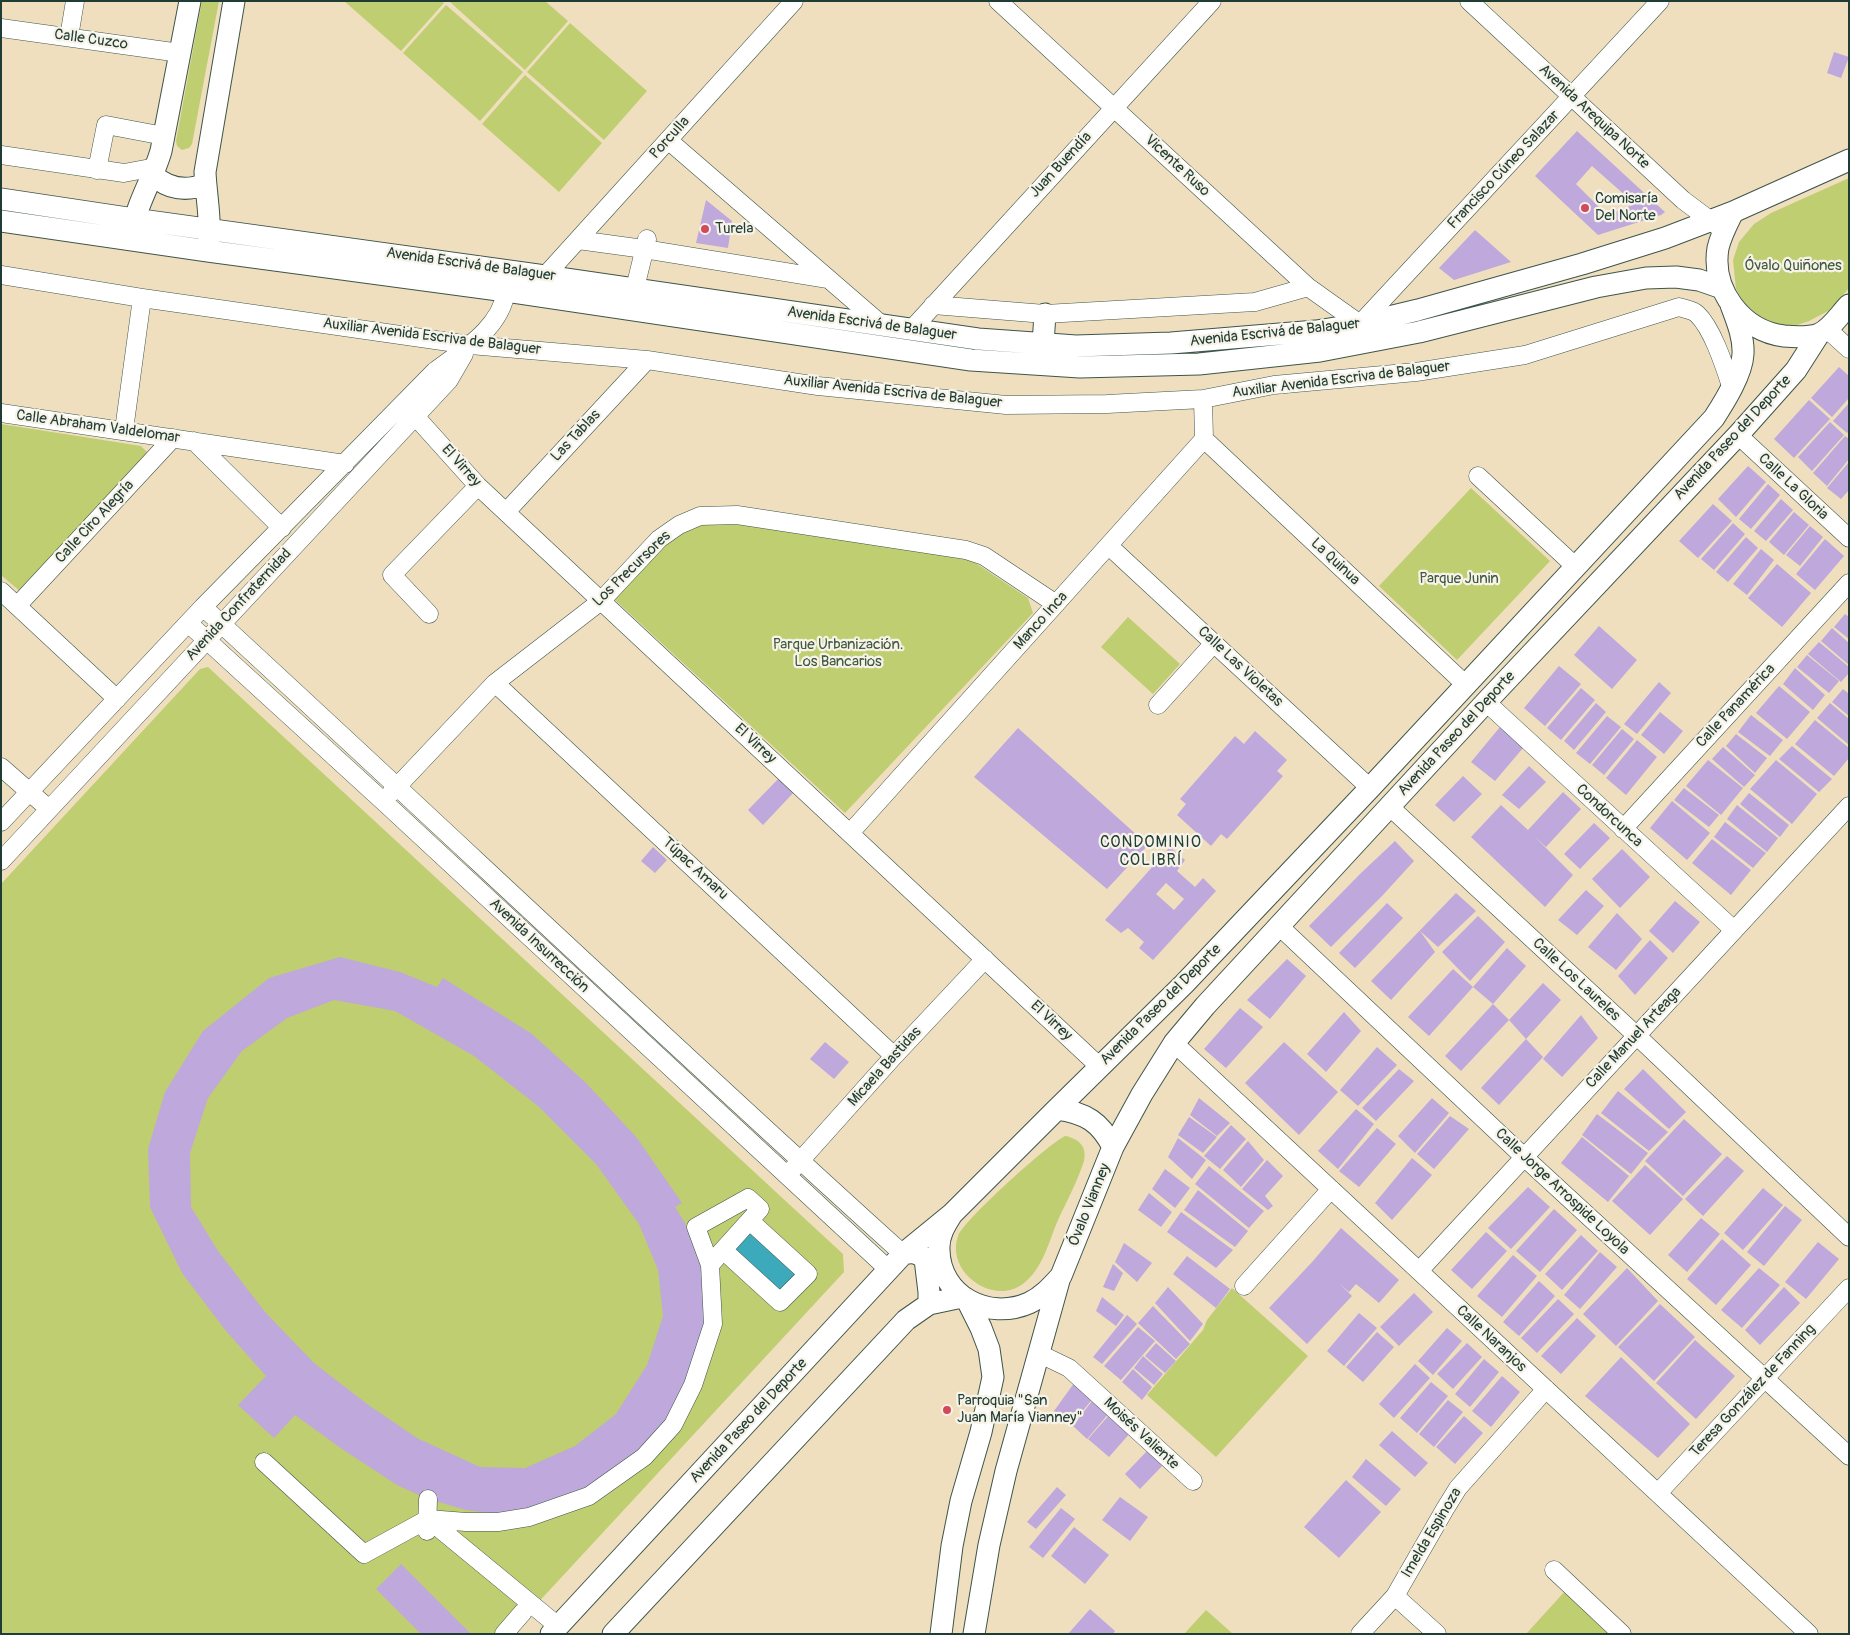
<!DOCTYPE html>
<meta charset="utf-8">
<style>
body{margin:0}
#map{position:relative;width:1850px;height:1635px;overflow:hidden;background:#efdfbf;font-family:Pangolin,sans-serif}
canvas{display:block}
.frame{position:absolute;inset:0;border:2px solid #1f3d34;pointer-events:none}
</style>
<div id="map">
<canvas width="1850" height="1635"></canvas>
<div class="frame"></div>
</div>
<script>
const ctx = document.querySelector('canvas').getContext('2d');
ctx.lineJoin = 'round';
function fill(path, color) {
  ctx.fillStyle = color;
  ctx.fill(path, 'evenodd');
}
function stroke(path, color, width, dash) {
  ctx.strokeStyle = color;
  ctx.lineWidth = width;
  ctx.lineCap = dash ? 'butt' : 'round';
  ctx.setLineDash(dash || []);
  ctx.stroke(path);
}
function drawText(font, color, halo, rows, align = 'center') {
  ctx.font = font + ' Pangolin,sans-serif';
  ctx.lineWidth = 4.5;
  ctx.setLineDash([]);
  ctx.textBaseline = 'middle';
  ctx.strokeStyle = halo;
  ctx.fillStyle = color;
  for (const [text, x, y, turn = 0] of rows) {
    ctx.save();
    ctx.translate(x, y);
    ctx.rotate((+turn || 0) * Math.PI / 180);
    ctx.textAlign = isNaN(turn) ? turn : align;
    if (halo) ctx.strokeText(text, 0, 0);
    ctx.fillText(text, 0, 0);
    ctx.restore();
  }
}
const green = new Path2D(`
 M202 1H219L192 144 189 148 182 150 177 146 176 141Z
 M344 1H442L444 3 401 51Z
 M449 1H545L568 21 525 70Z
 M446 5 523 72 480 121 403 53Z
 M570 23 647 91 604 140 527 72Z
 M525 75 602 143 559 192 482 124Z
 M1849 178V288L1830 310 1809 321 1791 327 1766 321 1745 304 1736 289 1733 260 1739 242 1754 224 1771 213Z
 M1 424 141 446 148 453 22 593 1 575Z
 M1471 488 1550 561 1457 660 1379 586Z
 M730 523 968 558 1028 598 1033 613 845 813 614 599C630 582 667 536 687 528 701 523 716 524 730 523Z
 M1128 617 1180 664 1153 694 1101 647Z
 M208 667 843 1254 844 1272 509 1634H1V884L200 669Z
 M1065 1136C1080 1139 1087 1147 1084 1161 1077 1182 1067 1201 1058 1220 1049 1241 1043 1268 1024 1283 995 1307 945 1273 958 1236 964 1220 1048 1144 1065 1136Z
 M1232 1288 1308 1356 1216 1457 1147 1395 1203 1330 1207 1320Z
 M1566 1590 1615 1634H1526Z
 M1206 1610 1233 1634H1184Z`);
const water = new Path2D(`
 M752 1226 800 1271 778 1294 730 1249Z`);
const building = new Path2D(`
 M1834 52 1849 57 1841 78 1827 73Z
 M1577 131 1665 212 1661 215 1598 235 1535 176ZM1592 166 1635 204 1607 215 1576 184Z
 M706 200 732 221 728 248 696 243Z
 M1475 230 1511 262 1454 280 1439 268Z
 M1839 367 1849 376V398L1832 417 1811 398Z
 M1809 400 1830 419 1794 458 1774 439Z
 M1849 403V431L1847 433 1833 421Z
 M1830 422 1844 435 1812 471 1798 457Z
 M1845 436 1849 439V459L1827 486 1813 473Z
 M1849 462V490L1841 499 1827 488Z
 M1748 466 1766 482 1736 517 1718 499Z
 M1768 484 1780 495 1751 529 1739 519Z
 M1781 499 1793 510 1766 541 1754 531Z
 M1713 504 1732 521 1698 558 1679 541Z
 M1794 512 1809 525 1784 555 1769 542Z
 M1733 523 1745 534 1714 570 1701 559Z
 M1810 526 1823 537 1800 566 1786 555Z
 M1746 537 1758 548 1728 582 1716 572Z
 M1825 539 1844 556 1815 590 1796 574Z
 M1761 549 1774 560 1747 595 1733 584Z
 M1777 564 1811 593 1782 627 1748 598Z
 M1845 614 1849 617V639L1834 627Z
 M1599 626 1637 660 1612 689 1574 655Z
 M1832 628 1849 643V665L1821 641Z
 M1819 642 1849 667V673L1841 682 1808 654Z
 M1807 655 1839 681 1829 693 1797 667Z
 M1559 666 1581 684 1545 726 1524 708Z
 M1795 668 1825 695 1813 710 1783 684Z
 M1659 682 1671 693 1637 734 1624 724Z
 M1779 686 1810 712 1787 739 1756 713Z
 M1581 688 1595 700 1561 740 1547 728Z
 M1843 689 1849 694V716L1832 702Z
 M1596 703 1606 712 1574 750 1564 741Z
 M1830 703 1849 719V745L1817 718Z
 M1660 712 1683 731 1664 754 1641 735Z
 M1751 715 1783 740 1770 756 1738 732Z
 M1607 716 1621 727 1590 764 1576 753Z
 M1815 720 1849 748V758L1834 776 1795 744Z
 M1500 727 1523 748 1495 781 1471 762Z
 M1018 728 1148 845 1107 889 974 777Z
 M1622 729 1634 739 1604 775 1592 765Z
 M1255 731 1287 760 1277 771 1283 776 1227 839 1221 834 1211 846 1177 815 1186 804 1180 799 1235 736 1244 744Z
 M1736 734 1767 758 1755 773 1726 746Z
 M1637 740 1657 757 1626 795 1606 778Z
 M1792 746 1832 779 1819 792 1779 759Z
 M1723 747 1755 775 1744 787 1712 759Z
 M1708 760 1743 788 1721 815 1686 786Z
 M1776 760 1817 794 1792 824 1750 789Z
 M1529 766 1546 782 1519 809 1502 795Z
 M781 776 796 790 763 825 748 810Z
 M1463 776 1482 794 1454 822 1435 805Z
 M1684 788 1719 815 1709 827 1674 800Z
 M1563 792 1581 809 1546 847 1534 836 1573 875 1545 907 1471 837 1501 805 1528 830Z
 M1749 793 1789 825 1780 837 1740 804Z
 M1672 801 1710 833 1687 860 1650 828Z
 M1737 805 1778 838 1767 852 1727 819Z
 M1725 822 1766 853 1753 868 1714 837Z
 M1594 823 1610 838 1580 869 1564 854Z
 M1712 839 1751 870 1731 895 1692 863Z
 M1395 841 1414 861 1382 896 1331 947 1309 926 1360 874Z
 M653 847 667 860 655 873 641 861Z
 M1170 847 1185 860 1177 871 1195 887 1203 878 1216 891 1153 960 1139 948 1144 942 1128 928 1121 933 1105 920ZM1166 883 1184 899 1174 910 1156 894Z
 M1622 849 1650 877 1620 908 1592 879Z
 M1586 890 1604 906 1577 935 1558 920Z
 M1456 893 1476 911 1438 947 1420 931 1435 952 1391 1000 1371 981Z
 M1675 901 1700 922 1673 953 1649 931Z
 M1387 903 1403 918 1355 968 1339 953Z
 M1617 913 1642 939 1616 970 1588 947Z
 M1478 916 1505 942 1470 981 1442 952Z
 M1650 940 1668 958 1635 995 1618 976Z
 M1507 948 1526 966 1493 1004 1473 987Z
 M340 957 400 972 437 987 443 978 532 1034 586 1083 637 1138 682 1203 675 1207 685 1223 704 1276V1325L686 1383 666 1420 639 1451 584 1490 527 1511 497 1514 466 1510 428 1499 397 1485 342 1449 295 1415 274 1438 238 1405 266 1376 226 1331 182 1273 150 1207 148 1149 165 1092 203 1031 269 978ZM334 1000 395 1011 474 1056 538 1106 596 1164 639 1224 658 1270 663 1316 647 1365 616 1414 575 1446 525 1468 480 1467 417 1438 367 1404 314 1363 265 1312 218 1251 191 1207 190 1153 208 1098 242 1051 287 1018Z
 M1287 959 1306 976 1270 1019 1247 1000Z
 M1453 969 1473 987 1429 1036 1408 1017Z
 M1543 983 1561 1000 1526 1039 1509 1020Z
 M1493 1004 1509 1020 1461 1071 1445 1056Z
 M1240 1008 1263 1027 1226 1068 1204 1049Z
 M1344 1012 1361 1031 1326 1072 1307 1054Z
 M1581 1015 1598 1038 1562 1077 1543 1059Z
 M1526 1039 1543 1057 1499 1105 1481 1088Z
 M825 1042 849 1062 834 1079 810 1059Z
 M1284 1042 1338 1092 1299 1135 1245 1083Z
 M1377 1047 1397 1065 1358 1106 1340 1090Z
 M1399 1069 1414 1081 1376 1121 1362 1108Z
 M1643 1069 1686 1112 1669 1129 1624 1089Z
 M1618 1091 1668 1132 1649 1151 1601 1113Z
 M1199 1098 1230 1123 1217 1136 1190 1115Z
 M1432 1098 1449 1113 1415 1153 1398 1136Z
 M1356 1109 1374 1124 1338 1169 1318 1151Z
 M1597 1114 1648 1153 1631 1174 1582 1135Z
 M1450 1116 1469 1129 1434 1169 1417 1154Z
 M1189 1117 1217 1137 1203 1153 1178 1135Z
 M1684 1119 1722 1154 1683 1196 1645 1161Z
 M1231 1125 1246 1139 1220 1169 1204 1156Z
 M1377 1128 1396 1144 1359 1187 1339 1171Z
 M1582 1137 1629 1176 1608 1202 1561 1163Z
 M1178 1138 1206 1160 1192 1179 1168 1157Z
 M1248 1141 1264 1160 1241 1187 1223 1170Z
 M1727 1156 1744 1171 1703 1216 1685 1199Z
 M1412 1158 1432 1175 1392 1220 1375 1203Z
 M1267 1160 1283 1176 1265 1196 1273 1206 1268 1210 1242 1189Z
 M1645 1165 1683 1199 1650 1235 1612 1201Z
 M1209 1166 1264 1211 1249 1228 1195 1184Z
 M1165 1169 1190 1188 1175 1208 1152 1189Z
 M1528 1187 1550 1207 1511 1249 1488 1228Z
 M1763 1188 1783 1205 1743 1250 1724 1233Z
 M1198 1190 1248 1231 1235 1247 1184 1210Z
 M1149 1193 1172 1212 1161 1227 1138 1210Z
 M1785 1206 1802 1220 1764 1266 1747 1252Z
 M1554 1209 1577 1230 1540 1272 1516 1251Z
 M1181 1212 1233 1250 1216 1268 1167 1232Z
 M1701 1218 1720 1234 1687 1272 1668 1255Z
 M1341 1228 1399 1280 1379 1303 1356 1284 1349 1292 1339 1283 1352 1296 1307 1344 1269 1308 1313 1261Z
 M1486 1232 1507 1251 1472 1289 1451 1270Z
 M1581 1235 1598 1251 1562 1290 1545 1274Z
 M1722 1239 1751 1265 1716 1305 1687 1279Z
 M1818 1242 1839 1259 1806 1299 1785 1282Z
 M1124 1243 1152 1263 1137 1282 1115 1262Z
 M1600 1252 1617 1267 1580 1309 1564 1295Z
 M1513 1255 1537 1276 1502 1317 1477 1296Z
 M1187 1256 1230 1289 1216 1308 1173 1274Z
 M1113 1264 1123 1273 1114 1291 1103 1287Z
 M1627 1268 1658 1301 1616 1346 1583 1314Z
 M1759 1268 1780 1285 1742 1328 1721 1310Z
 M1539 1281 1555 1296 1519 1336 1503 1322Z
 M1168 1287 1203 1324 1190 1341 1155 1303Z
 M1784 1287 1800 1303 1760 1345 1745 1330Z
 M1414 1293 1433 1312 1399 1346 1380 1327Z
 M1102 1297 1124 1315 1116 1326 1096 1311Z
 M1558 1299 1574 1314 1537 1353 1521 1338Z
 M1660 1304 1695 1337 1654 1381 1618 1347Z
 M1153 1306 1190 1344 1176 1359 1138 1323Z
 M1359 1313 1377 1328 1344 1366 1327 1351Z
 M1127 1315 1137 1324 1102 1364 1093 1357Z
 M1577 1318 1596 1336 1561 1374 1541 1356Z
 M1138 1327 1155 1341 1121 1380 1104 1366Z
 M1447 1328 1462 1341 1433 1375 1418 1361Z
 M1377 1332 1394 1347 1363 1382 1346 1367Z
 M1695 1340 1735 1376 1696 1419 1656 1383Z
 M1156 1343 1176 1361 1165 1373 1145 1356Z
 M1467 1343 1482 1357 1453 1389 1437 1374Z
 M1143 1356 1163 1374 1154 1385 1134 1368Z
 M1621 1357 1690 1424 1658 1458 1585 1396Z
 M1484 1359 1499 1372 1470 1407 1455 1394Z
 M1415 1364 1430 1378 1394 1418 1379 1404Z
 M1133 1369 1152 1387 1142 1400 1122 1382Z
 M1502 1376 1520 1392 1491 1427 1472 1411Z
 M1077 1379 1095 1396 1071 1425 1054 1411Z
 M1431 1382 1448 1396 1417 1433 1400 1418Z
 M1095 1397 1110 1412 1087 1439 1073 1426Z
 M1448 1400 1463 1412 1434 1447 1419 1434Z
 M1110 1414 1131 1432 1109 1457 1088 1439Z
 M1464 1416 1483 1433 1455 1464 1436 1447Z
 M1392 1431 1428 1463 1415 1477 1379 1445Z
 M1147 1451 1163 1465 1140 1489 1125 1474Z
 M1366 1459 1401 1489 1386 1506 1352 1477Z
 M1346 1480 1381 1512 1339 1558 1304 1527Z
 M1057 1487 1066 1495 1036 1529 1027 1522Z
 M1120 1497 1148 1517 1130 1541 1102 1520Z
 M1061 1508 1075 1519 1043 1558 1029 1547Z
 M1074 1527 1109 1555 1085 1584 1051 1556Z
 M401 1564 471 1634H421L376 1589Z
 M1090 1609 1115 1631 1113 1634H1068Z`);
const minor = new Path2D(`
 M998 1 1308 287 1360 324
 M1469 1 1683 200 1719 227
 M1 28 180 53
 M69 37 75 1
 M668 140 883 326
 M1 155 124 173 156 167
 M97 170 106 125 164 136
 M578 240 644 249 828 279
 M1 275 142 298 470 345 647 360 818 386 1006 405 1107 404 1203 399 1274 385 1416 372 1525 355 1679 307C1685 309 1693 310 1697 314 1713 329 1725 368 1732 389
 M545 276 794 1
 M635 288 647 239
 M933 305 1045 314 1255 302 1308 287
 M1361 328 1360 324 1660 1
 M1827 329 1849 349
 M911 330 1212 1
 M1 413 345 464
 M415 416 478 486 1100 1067
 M124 430 142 298
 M1738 435 1849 538
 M1204 439 1466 685
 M194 441 282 528
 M1478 476 1576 567
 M506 512 647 360
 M1109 546 1370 788
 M1 591 117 699
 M17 606 173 438
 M203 607C437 822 667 1041 903 1254
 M429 614 392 575 478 486
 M188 623 384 802 889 1270
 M495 683 894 1056
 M1486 702 1734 930
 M1158 705 1214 643
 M1 767 49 809
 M391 793 495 683 601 601 659 539 679 525 700 516 737 515 966 550 984 556 1056 604
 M1390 807 1636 1035 1849 1237
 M1 822 203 607 435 371C463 350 501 328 506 291
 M1623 829 1849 583
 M850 833 1204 439 1203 399
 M1 861 449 380 464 354
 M1278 925 1524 1157 1849 1456
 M1174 1043 1809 1634
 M792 1170 894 1056 985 959
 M723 1250 710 1265 696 1227 748 1198 760 1209 723 1250 780 1302 808 1274 750 1221
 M1419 1271 1849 806
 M1244 1286 1331 1189
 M1040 1354 1069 1368 1193 1481
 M264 1462 364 1554 428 1519 558 1626
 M1658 1493 1849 1288
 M428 1519 466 1522H498L529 1517 589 1496 644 1457 673 1425 693 1385 713 1324 710 1265
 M427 1531 428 1499
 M1554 1570 1622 1634
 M1395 1596 1437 1634
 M504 1634 523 1612
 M1360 1634 1395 1596 1445 1509 1458 1488 1546 1389`);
const major = new Path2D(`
 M1849 160 1733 212C1727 224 1721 235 1718 248 1711 290 1742 331 1784 336 1795 337 1808 338 1819 334 1831 329 1840 314 1849 305
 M153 175C168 189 186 192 205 184
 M1 199 134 219 545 276 978 339 1076 346 1171 343 1316 331 1360 324 1418 310 1582 264 1665 238 1733 212
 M1 221 208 251 506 291 971 360 1080 367 1199 364 1320 351 1419 332 1596 287 1646 278 1676 277 1699 280 1722 288
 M132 233C136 204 153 179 161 151L190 1
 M209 241C211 218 206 195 205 172L234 1
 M1043 344 1045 314
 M1057 1109 1184 984 1370 788 1714 418C1725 401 1742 374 1743 354 1744 338 1737 321 1731 305
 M1113 1147 1142 1094 1174 1043 1205 1006 1486 702 1738 435 1796 370 1819 334
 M903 1254C913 1252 917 1252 925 1259L929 1292V1304
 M551 1634 903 1254 952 1214 1057 1109C1086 1113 1100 1122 1113 1147L1061 1276C1051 1287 1042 1297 1029 1303 988 1321 940 1296 939 1250 938 1236 945 1225 952 1214
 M613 1634 906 1320 929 1304 962 1297
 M941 1634 952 1546 961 1501 981 1432 993 1377 989 1349 981 1328 967 1300
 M974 1634 989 1545 1006 1471 1060 1277`);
const markers = [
 [1585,208,5,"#d1495b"],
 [705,229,5,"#d1495b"],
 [947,1410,5,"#d1495b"]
];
const streetNames = [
 ["Calle Cuzco",91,40,8],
 ["Avenida Arequipa Norte",1594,117,43],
 ["Porculla",670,138,-48],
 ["Juan Buendía",1061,165,-47],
 ["Vicente Ruso",1177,166,43],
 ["Francisco Cúneo Salazar",1504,170,-47],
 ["Avenida Escrivá de Balaguer",471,265,8],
 ["Avenida Escrivá de Balaguer",872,324,8],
 ["Avenida Escrivá de Balaguer",1275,333,-6],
 ["Auxiliar Avenida Escriva de Balaguer",432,337,7],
 ["Auxiliar Avenida Escriva de Balaguer",1341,380,-7],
 ["Auxiliar Avenida Escriva de Balaguer",893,392,6],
 ["Calle Abraham Valdelomar",98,427,8],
 ["Las Tablas",576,436,-47],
 ["Avenida Paseo del Deporte",1733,438,-47],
 ["El Virrey",461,466,48],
 ["Calle La Gloria",1793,487,43],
 ["Calle Ciro Alegría",95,522,-47],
 ["La Quinua",1335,562,43],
 ["Los Precursores",632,569,-44],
 ["Avenida Confraternidad",239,605,-47],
 ["Manco Inca",1041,621,-48],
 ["Calle Las Violetas",1240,667,43],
 ["Calle Panamérica",1736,706,-47],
 ["Avenida Paseo del Deporte",1457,734,-47],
 ["El Virrey",755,744,43],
 ["Condorcunca",1609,816,43],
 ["Túpac Amaru",695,869,43],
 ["Avenida Insurrección",539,946,43],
 ["Calle Los Laureles",1576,980,43],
 ["Avenida Paseo del Deporte",1161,1005,-45],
 ["El Virrey",1051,1021,43],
 ["Calle Manuel Arteaga",1634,1038,-47],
 ["Micaela Bastidas",885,1067,-48],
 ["Calle Jorge Arrospide Loyola",1562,1192,43],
 ["Óvalo Vianney",1090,1205,-68],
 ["Calle Naranjos",1491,1339,43],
 ["Teresa González de Fanning",1753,1391,-47],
 ["Avenida Paseo del Deporte",749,1421,-47],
 ["Moisés Valiente",1141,1434,43],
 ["Imelda Espinoza",1432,1533,-59]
];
const poiNames = [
 ["Comisaría",1595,199],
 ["Del Norte",1595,216],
 ["Turela",715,229],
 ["Parroquia \"San",957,1401],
 ["Juan María Vianney\"",957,1418]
];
const parkNames = [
 ["Óvalo Quiñones",1793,266],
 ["Parque Junin",1459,579],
 ["Parque Urbanización.",838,645],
 ["Los Bancarios",838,662]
];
const neighbourhoodNames = [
 ["CONDOMINIO",1151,843],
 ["COLIBRÍ",1151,861]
];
fill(green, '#bfce70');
fill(water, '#3caabb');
fill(building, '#bfa8db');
stroke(minor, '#3e5549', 19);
stroke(major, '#3e5549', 23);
stroke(minor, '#fff', 18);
stroke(major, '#fff', 21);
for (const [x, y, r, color] of markers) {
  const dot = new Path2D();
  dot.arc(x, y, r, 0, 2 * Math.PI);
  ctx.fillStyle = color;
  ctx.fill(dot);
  stroke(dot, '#f7f3e8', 2);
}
drawText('15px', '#1f3d34', '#f7f3e8', streetNames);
drawText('15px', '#1f3d34', '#f7f3e8', poiNames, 'left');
drawText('15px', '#3f5a40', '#f7f3e8', parkNames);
ctx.letterSpacing = '1px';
drawText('16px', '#1f3d34', '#f7f3e8', neighbourhoodNames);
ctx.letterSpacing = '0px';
</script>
